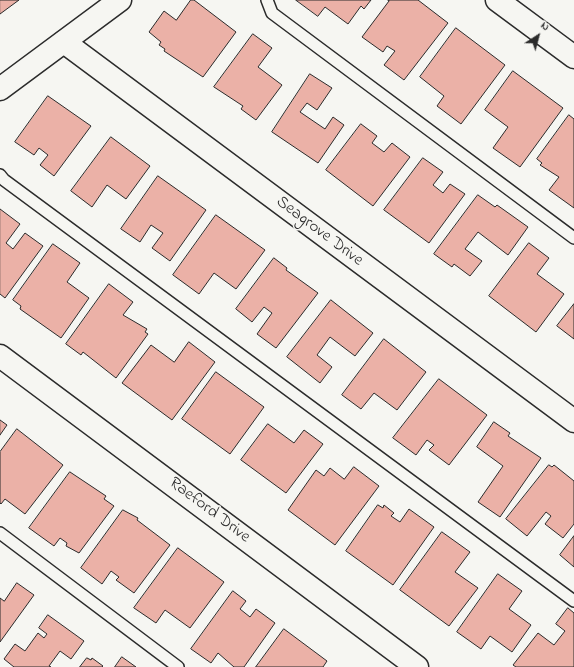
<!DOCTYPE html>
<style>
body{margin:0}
#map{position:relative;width:574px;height:667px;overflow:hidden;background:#f6f6f2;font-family:"Indie Flower",sans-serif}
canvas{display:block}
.north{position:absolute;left:518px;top:16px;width:40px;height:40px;-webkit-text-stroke:3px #f6f6f2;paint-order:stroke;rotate:36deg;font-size:11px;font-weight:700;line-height:16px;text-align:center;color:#2b2b2b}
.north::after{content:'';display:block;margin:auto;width:14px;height:18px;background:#2b2b2b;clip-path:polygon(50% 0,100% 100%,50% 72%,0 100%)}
</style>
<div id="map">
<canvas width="574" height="667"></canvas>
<div class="north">N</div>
</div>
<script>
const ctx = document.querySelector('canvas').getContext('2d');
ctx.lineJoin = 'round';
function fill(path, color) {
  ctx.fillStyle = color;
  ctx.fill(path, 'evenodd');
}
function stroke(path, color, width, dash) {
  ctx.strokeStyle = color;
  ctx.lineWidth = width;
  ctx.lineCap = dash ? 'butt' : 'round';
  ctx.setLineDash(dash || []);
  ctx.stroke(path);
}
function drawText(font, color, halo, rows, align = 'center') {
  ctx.font = font + ' "Indie Flower",sans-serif';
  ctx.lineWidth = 3;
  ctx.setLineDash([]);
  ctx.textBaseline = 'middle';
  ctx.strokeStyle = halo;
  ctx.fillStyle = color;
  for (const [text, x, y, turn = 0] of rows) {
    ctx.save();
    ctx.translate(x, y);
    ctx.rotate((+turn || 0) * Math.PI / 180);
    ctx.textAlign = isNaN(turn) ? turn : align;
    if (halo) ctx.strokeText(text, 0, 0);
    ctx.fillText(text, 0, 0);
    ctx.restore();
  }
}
const building = new Path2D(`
 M0 0H19L0 14Z
 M191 0H194L236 32 203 77 164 51 165 49 159 45 161 42 149 32 164 11 176 20Z
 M296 0H371L364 9 361 6 348 24 325 7 318 16Z
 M388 0H418L448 23 404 80 384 65 395 51 387 46 383 52 362 37 389 1Z
 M456 28 505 65 461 124 437 106 444 96 420 77Z
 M253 34 272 48 258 67 282 85 256 120 241 109 243 106 214 87Z
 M513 71 563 108 520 167 493 148 508 127 485 110Z
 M310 74 332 88 317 110 307 103 300 112 325 129 333 117 344 125 318 163 272 132Z
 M48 96 91 126 54 176 40 165 48 155 39 148 34 155 15 142Z
 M569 115 574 119V208L549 190 559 177 540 165 542 163 537 159Z
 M361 124 377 136 372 143 384 152 392 143 410 157 373 206 326 170Z
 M111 137 150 166 126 199 107 185 92 207 71 191Z
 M423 158 443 172 433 185 443 193 450 184 465 194 429 243 384 210Z
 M158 176 206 210 170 261 152 248 163 233 151 225 140 242 121 229Z
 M478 195 495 207 497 205 528 227 508 255 478 232 465 249 482 261 470 276 454 264 452 267 434 254Z
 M0 209 20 224 6 243 13 249 25 233 43 246 5 298 0 294Z
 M216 215 265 250 236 289 214 273 199 294 173 275Z
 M529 243 549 258 537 274 564 294 536 332 489 296Z
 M53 244 80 263 67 282 89 298 61 338 20 309 21 306 13 300Z
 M274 258 287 268 286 270 318 293 276 348 257 334 272 313 264 307 252 322 236 309Z
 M109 284 133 302 123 315 147 329 145 332 148 334 116 378 83 352 81 355 66 344Z
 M331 300 373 333 355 356 330 337 317 355 332 367 320 383 287 357Z
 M574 304V339L557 326Z
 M384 339 426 372 397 410 374 393 361 409 342 395Z
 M189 342 215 362 172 420 122 383 151 345 174 362Z
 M216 372 264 407 230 454 182 419Z
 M439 379 487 415 449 465 429 450 434 445 427 440 416 455 393 438Z
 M0 420 7 425 0 435Z
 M494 422 510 433 508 436 541 458 500 517 478 502 503 466 477 447Z
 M268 424 294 443 304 430 323 444 286 493 241 460Z
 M17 429 63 465 25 514 5 499 1 504 0 503V452Z
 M549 465 552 467 554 465 574 481V524L563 538 545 524 551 516 546 512 527 536 506 519Z
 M354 467 379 486 335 545 288 510 316 470 324 476 330 468 344 479Z
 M70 472 106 496 104 499 114 506 79 553 66 546 67 543 60 538 54 546 29 528Z
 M378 505 383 508 384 505 394 513 391 516 400 522 409 509 434 527 393 585 346 551Z
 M123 510 138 518 137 520 170 545 134 593 116 580 119 577 111 571 102 584 81 568Z
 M442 532 470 552 455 572 478 588 449 626 400 590Z
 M574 536V567L560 555Z
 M178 548 224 582 190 628 165 610 156 623 134 608Z
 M498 574 522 591 509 609 531 625 512 652 490 636 481 649 457 632Z
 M17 583 34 595 0 642V598L4 601Z
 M233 591 246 601 240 609 250 617 256 609 275 623 244 667H234L218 653 211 663 191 649Z
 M568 608 574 613V667H516L513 665 538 633 554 645 565 631 556 624Z
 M48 615 84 641 71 659 60 651 49 666 51 667H14L4 659 15 644 25 651 38 633 44 638 47 634 39 628Z
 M284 629 327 661 323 667H256Z
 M122 657 136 667H115Z
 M87 658 91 660 92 658 103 666 102 667H80Z`);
const service = new Path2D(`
 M267 0 272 13 574 238
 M0 175 4 180 574 601
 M0 533 178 667`);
const minor = new Path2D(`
 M497 0 574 57
 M64 42 574 421
 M0 356 417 667`);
const tertiary = new Path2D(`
 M0 89 120 0`);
const streetNames = [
 ["Seagrove Drive",319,232,37],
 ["Raeford Drive",209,511,37]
];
fill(building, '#ebb1a7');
stroke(building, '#2b2b2b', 1);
stroke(service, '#2b2b2b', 14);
stroke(minor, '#2b2b2b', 25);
stroke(tertiary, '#2b2b2b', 25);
stroke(service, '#f6f6f2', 11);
stroke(minor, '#f6f6f2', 22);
stroke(tertiary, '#f6f6f2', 22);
drawText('17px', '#2b2b2b', '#f6f6f2', streetNames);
</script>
